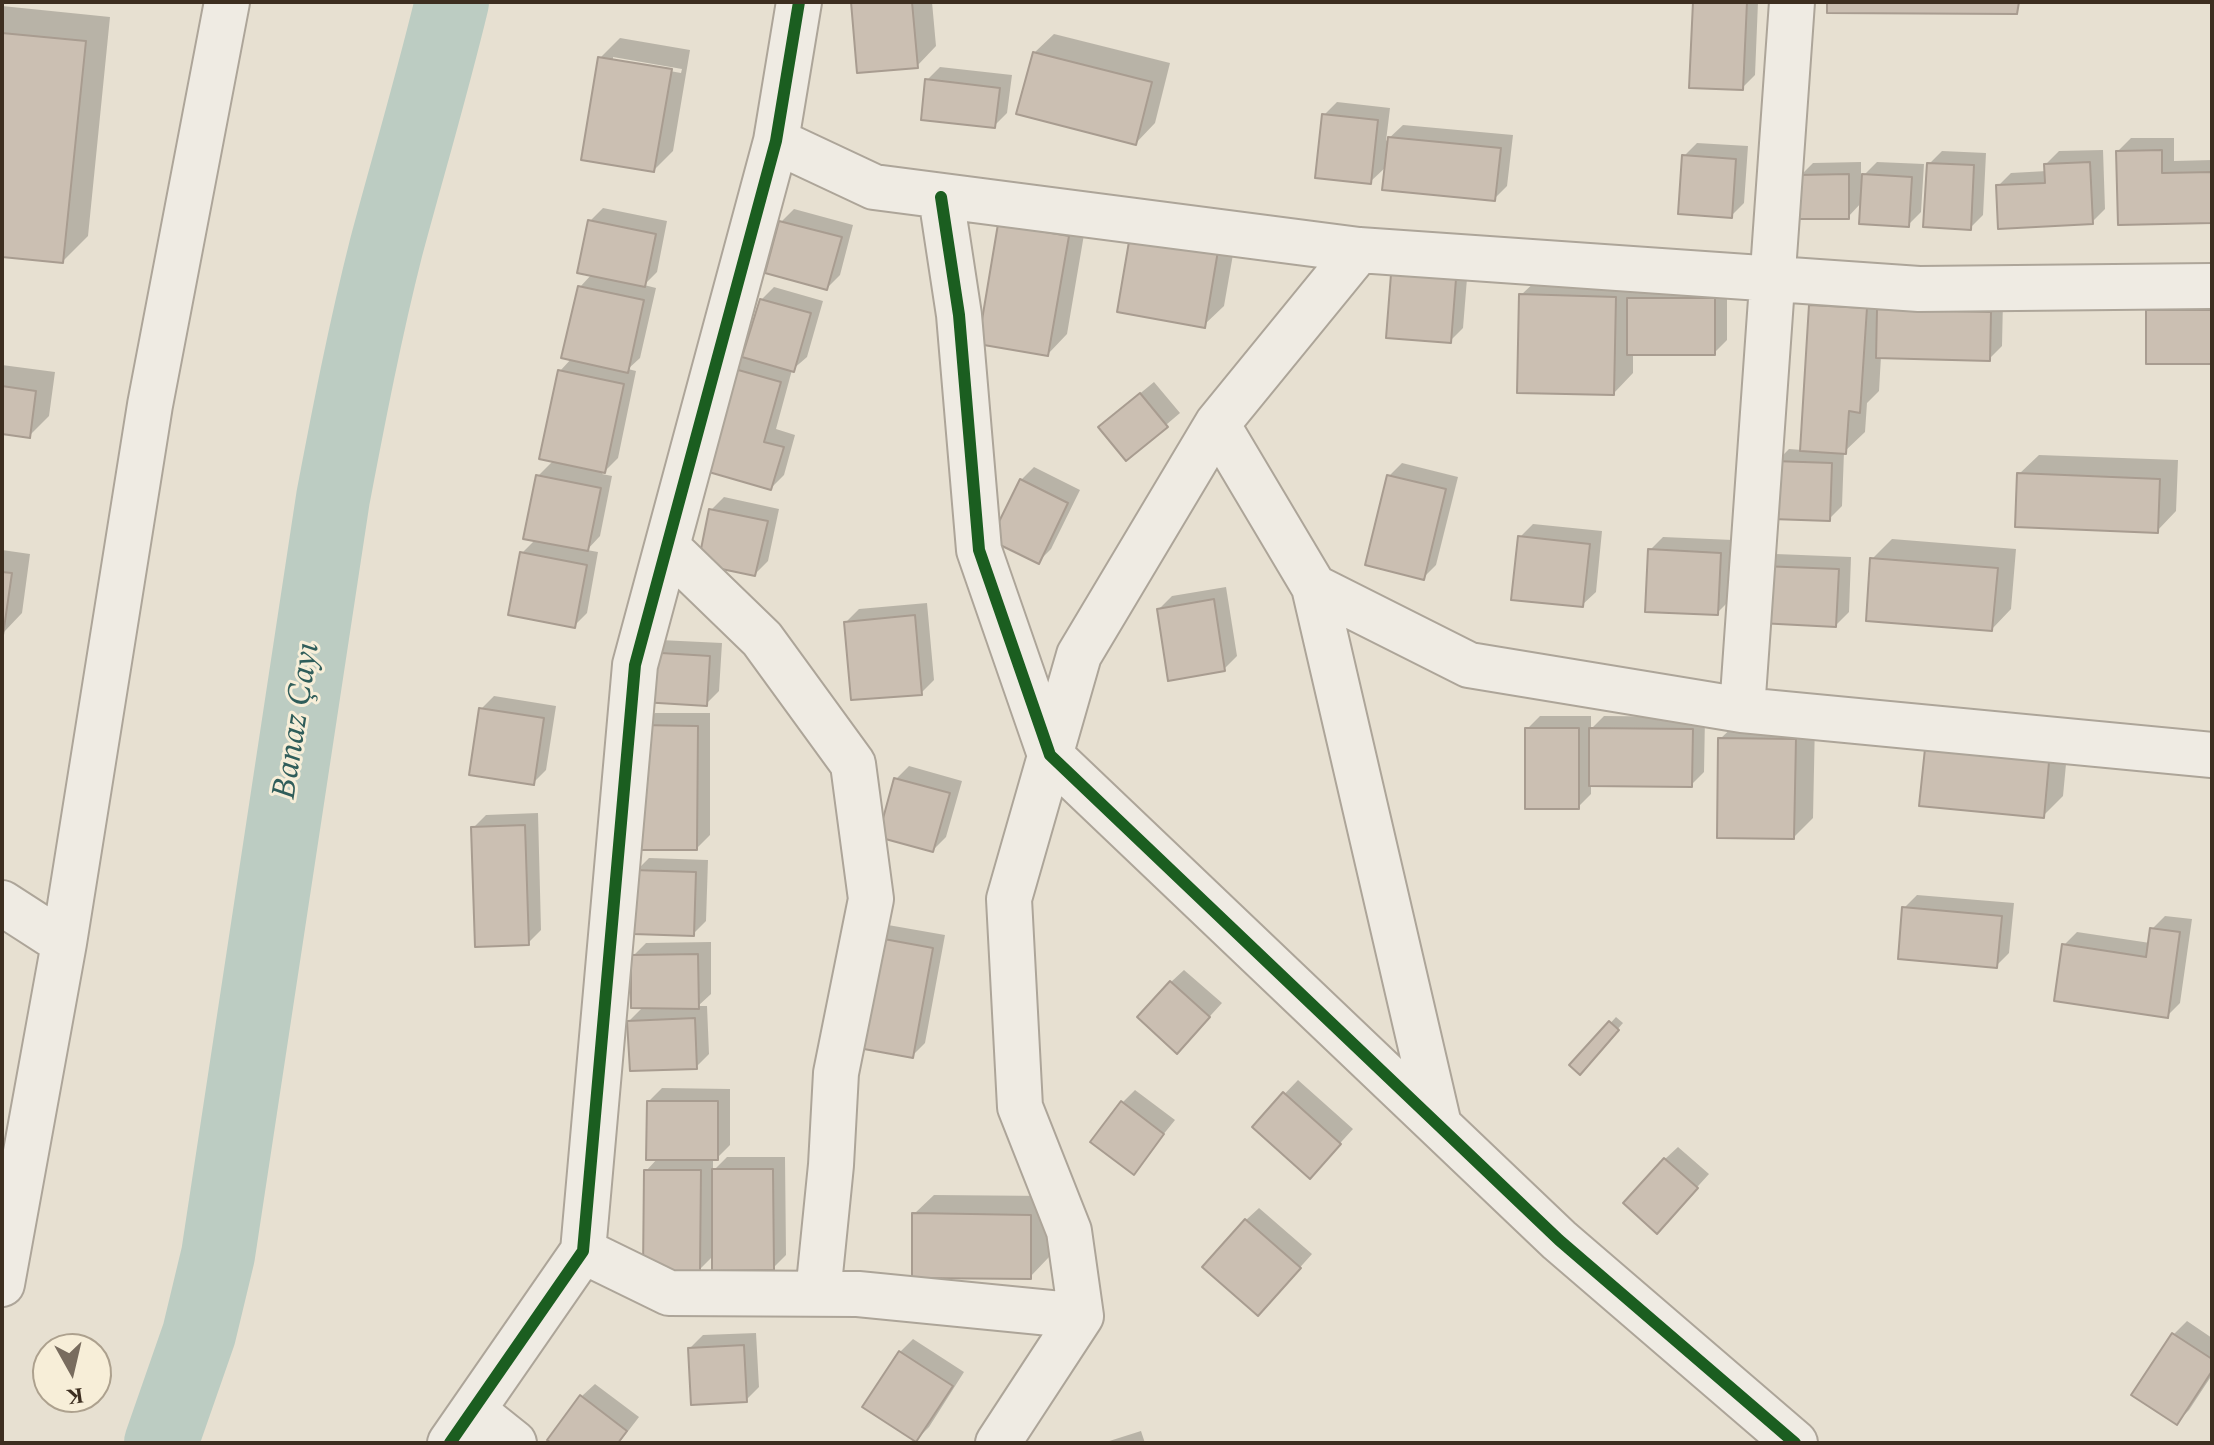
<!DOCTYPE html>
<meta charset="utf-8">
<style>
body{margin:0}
#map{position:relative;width:2214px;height:1445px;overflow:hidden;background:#e7e0d1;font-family:Spectral,serif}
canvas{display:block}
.frame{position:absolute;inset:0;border:4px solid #3d2e20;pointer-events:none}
.north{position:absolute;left:32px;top:1333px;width:80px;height:80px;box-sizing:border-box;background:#f7eed8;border:2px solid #ada18e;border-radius:50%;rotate:172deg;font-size:22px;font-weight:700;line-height:32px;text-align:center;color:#3d2e20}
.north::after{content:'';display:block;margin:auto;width:28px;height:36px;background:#786c5e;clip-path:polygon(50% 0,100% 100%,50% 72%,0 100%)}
</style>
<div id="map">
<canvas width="2214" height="1445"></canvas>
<div class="frame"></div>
<div class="north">K</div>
</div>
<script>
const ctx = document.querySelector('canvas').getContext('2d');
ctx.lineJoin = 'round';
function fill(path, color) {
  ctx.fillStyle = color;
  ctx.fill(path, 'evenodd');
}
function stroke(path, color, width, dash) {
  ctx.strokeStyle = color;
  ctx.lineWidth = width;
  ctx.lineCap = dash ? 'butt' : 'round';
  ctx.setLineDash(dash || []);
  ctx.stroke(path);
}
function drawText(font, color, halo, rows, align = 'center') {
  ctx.font = font + ' Spectral,serif';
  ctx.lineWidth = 6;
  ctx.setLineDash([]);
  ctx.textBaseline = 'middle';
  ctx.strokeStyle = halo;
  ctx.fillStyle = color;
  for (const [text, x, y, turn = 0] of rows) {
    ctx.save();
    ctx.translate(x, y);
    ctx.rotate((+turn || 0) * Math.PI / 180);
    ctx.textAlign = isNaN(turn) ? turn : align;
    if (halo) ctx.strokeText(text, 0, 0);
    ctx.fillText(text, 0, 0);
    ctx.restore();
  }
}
const shadow = new Path2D(`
 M853 2H932L936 46 917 66Z
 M1695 2H1758L1755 75 1742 88Z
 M2 6 110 17 88 236 63 261 2 255Z
 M1054 34 1170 63 1155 123 1136 143 1034 53Z
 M620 38 690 50 673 151 654 170 600 58ZM613 57 682 69 681 73 613 61Z
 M940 67 1012 75 1007 113 994 126 927 80Z
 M1337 102 1390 108 1386 141 1403 125 1513 135 1507 186 1494 199 1387 166 1370 182 1324 115Z
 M2131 138H2174V161L2212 160V221L2118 151Z
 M1697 143 1748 146 1744 203 1731 216 1684 156Z
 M2103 150 2105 209 2092 222 1998 186 2011 173 2047 171 2046 164 2059 151Z
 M1942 151 1986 153 1983 215 1970 228 1929 164Z
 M1861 162V178L1877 162 1924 164 1921 212 1908 225 1862 202 1848 217 1800 176 1813 163Z
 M603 208 667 221 657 272 644 285 656 288 640 358 628 369 636 371 618 458 602 474 612 476 600 536 587 550 598 552 587 613 574 626 522 553 536 539 538 476 554 460 560 371 572 358 580 287 592 274 590 221Z
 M794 209 853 225 840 275 827 288 781 222Z
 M1087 217 1067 334 1048 354 1000 225Z
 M1239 220 1224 306 1204 325 1119 311Z
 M1406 262 1468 266 1463 328 1450 341Z
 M1541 276 1635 278V293L1642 286H1727V340L1714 353H1633V373L1614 393 1521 295Z
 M1831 286 2003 300 2002 346 1989 359 1881 356 1879 391 1867 403 1865 432 1844 452 1842 506 1829 519 1776 462 1789 449 1802 450 1811 306Z
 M774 287 823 301 807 357 792 370 776 429 795 435 784 475 771 488 725 367 738 354 745 356 761 300Z
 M2161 298H2212V362L2148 311Z
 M2 365 55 372 49 416 29 436 2 432Z
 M1154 382 1180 413 1126 459 1114 415Z
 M2039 455 2178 460 2176 511 2157 531 2019 474Z
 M1402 463 1458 477 1436 565 1423 578 1389 476Z
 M1034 467 1080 490 1051 549 1038 562 1021 480Z
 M724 497 779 509 768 561 755 574 711 510Z
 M1533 524 1602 531 1596 592 1582 605 1520 537Z
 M1663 537 1733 540 1730 600 1717 613 1650 550Z
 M1892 539 2016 549 2011 609 1992 629 1872 559Z
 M2 550 30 554 22 613 3 633Z
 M1776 554 1851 557 1849 612 1836 625 1763 567Z
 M1226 587 1237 656 1224 669 1159 609 1172 596Z
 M927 603 934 680 921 693 846 622 859 609Z
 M660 640 722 643 719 691 706 704 644 700Z
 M494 696 556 706 546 770 533 783 481 709Z
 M655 713H710V835L697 848 642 726Z
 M1540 716H1591V729L1604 716 1705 717 1704 772 1691 785 1591 784V794L1578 807 1527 729Z
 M1740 720 1815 721 1813 818 1794 837 1720 739Z
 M2069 732 2063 796 2043 816 1921 804Z
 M909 766 962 781 946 837 933 850 896 779Z
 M538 813 541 930 528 943 473 828 486 815Z
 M649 858 708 860 706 921 693 934 636 871Z
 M1917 895 2014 903 2009 953 1996 966 1904 908Z
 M2165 916 2192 919 2180 1003 2167 1016 2064 945 2077 932 2150 943 2152 929Z
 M888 925 945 935 925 1043 912 1056 855 1045Z
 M711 942V994L698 1006H707L709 1054 696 1067 629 1021 644 1006 633 956 646 943Z
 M1184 970 1222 1003 1190 1038 1171 982Z
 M1616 1017 1623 1023 1586 1066 1572 1065Z
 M1298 1080 1353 1129 1322 1163 1254 1126Z
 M662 1088 730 1089V1145L717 1158H713V1171L727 1157H785L786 1255 773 1268 714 1255 700 1269 646 1171 658 1158 649 1101Z
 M1135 1090 1175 1120 1133 1172 1122 1103Z
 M1678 1147 1709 1174 1669 1218 1665 1159Z
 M934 1195 1050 1196 1049 1257 1030 1277 914 1214Z
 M1259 1208 1312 1254 1270 1301 1246 1220Z
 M2187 1321 2212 1338V1375L2189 1410 2177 1422 2134 1394 2174 1334Z
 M756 1333 759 1387 746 1400 690 1348 703 1335Z
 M913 1339 964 1372 929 1427 916 1440 900 1352Z
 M595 1384 639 1417 619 1443H554L582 1396Z
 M1141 1431 1145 1443H1103Z`);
const river = new Path2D(`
 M161 1443 199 1334 218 1255 333 498C349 414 365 331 386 248 408 166 432 85 452 2`);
const building = new Path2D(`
 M851 2H912L918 68 857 73Z
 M1693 2H1747L1743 90 1689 88Z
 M1827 2H2019L2017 14 1827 13Z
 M2 33 86 41 63 263 2 257Z
 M1033 52 1152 82 1136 145 1016 114Z
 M598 57 672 69 654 172 581 160Z
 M925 79 1000 88 995 128 921 120Z
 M1322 114 1378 120 1371 184 1315 178Z
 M1388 137 1501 148 1495 201 1382 190Z
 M2162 150V173L2212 172V223L2118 225 2116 151Z
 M1682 155 1736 159 1732 218 1678 214Z
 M2090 162 2093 224 1998 229 1996 185 2045 183 2044 164Z
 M1927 163 1974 165 1971 230 1923 227Z
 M1849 174V219H1798V175Z
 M1862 174 1912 177 1909 227 1859 224Z
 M588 220 656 234 645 287 577 273Z
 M779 221 842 237 827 290 765 273Z
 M998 224 1069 236 1048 356 978 344Z
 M1132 224 1220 239 1205 328 1117 312Z
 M1391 274 1456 279 1451 343 1386 338Z
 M578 286 644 300 628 373 561 358Z
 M1519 294 1616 297 1614 395 1517 393Z
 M1627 298H1715V355H1627Z
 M760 299 811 313 794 372 742 357Z
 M1809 305 1867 308 1860 413 1849 411 1846 454 1800 451Z
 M1877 309 1991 312 1990 361 1876 358Z
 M2146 310H2212V364H2146Z
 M724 366 781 382 764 442 784 447 771 490 695 468Z
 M558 370 624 384 605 473 539 459Z
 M2 386 36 391 30 438 2 434Z
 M1140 393 1168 427 1126 461 1098 427Z
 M1774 461 1832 463 1830 521 1772 519Z
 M2017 473 2160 479 2158 533 2015 527Z
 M536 475 601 488 588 551 523 539Z
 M1387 475 1446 489 1424 580 1365 565Z
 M1020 479 1068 503 1039 564 990 540Z
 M709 509 768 521 755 576 698 564Z
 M1518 536 1590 544 1583 607 1511 600Z
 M1648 549 1721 553 1718 615 1645 612Z
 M520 552 587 565 575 628 508 615Z
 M1870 558 1998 568 1992 631 1866 621Z
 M1761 566 1839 569 1836 627 1759 623Z
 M2 572 12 573 3 635H2Z
 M1214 599 1225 671 1168 681 1157 609Z
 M915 615 922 695 851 700 844 622Z
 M645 652 710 656 707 706 642 702Z
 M479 708 544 718 534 785 469 775Z
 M640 725 698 726 697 850H640Z
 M1525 728H1579V809H1525Z
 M1589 728 1693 729 1692 787 1589 786Z
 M1718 738 1796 739 1794 839 1717 838Z
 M1926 739 2050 751 2044 818 1919 806Z
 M894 778 950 793 933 852 878 837Z
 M525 825 529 945 475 947 471 827Z
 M634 870 696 872 694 936 633 934Z
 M1902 907 2002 916 1997 968 1898 959Z
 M2150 928 2180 932 2168 1018 2054 1001 2062 944 2146 957Z
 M873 937 933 948 913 1058 853 1047Z
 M698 954 699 1009 631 1008V955Z
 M1170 981 1210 1017 1177 1054 1137 1017Z
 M695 1018 697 1069 630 1071 627 1021Z
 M1609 1021 1619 1030 1580 1075 1569 1065Z
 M1283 1092 1341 1144 1310 1179 1252 1127Z
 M647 1101H718V1160H646Z
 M1121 1101 1164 1134 1134 1175 1090 1142Z
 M1664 1158 1698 1188 1657 1234 1623 1203Z
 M712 1169H773L774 1270 712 1271Z
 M644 1170H701L700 1271H643Z
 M912 1213 1031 1215V1279L912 1278Z
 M1245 1219 1301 1268 1258 1316 1202 1267Z
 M2172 1333 2212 1359V1371L2177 1425 2131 1395Z
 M744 1345 747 1402 691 1405 688 1348Z
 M899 1351 953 1386 916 1442 862 1407Z
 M580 1395 627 1431 618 1443H551L547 1440Z`);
const minor = new Path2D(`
 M776 141 874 187 1359 250 1919 289 2212 286
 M941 197 959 315 979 550 1050 755 1559 1240 1795 1443
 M1217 424 1314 587 1469 665 1742 710 2212 755
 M667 547 762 639 853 764 871 899 836 1073 831 1165 818 1294
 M1314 587 1439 1125
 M1742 710 1792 2
 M2 903 64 943
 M583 1251 669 1293 858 1294 1081 1316
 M2 1284 64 943 150 405 227 2
 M474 1411 514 1443
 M450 1443 583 1251 635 665 776 141 799 2
 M998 1443 1081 1316 1069 1231 1020 1107 1009 899 1079 655 1217 424 1359 250`);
const cycleway = new Path2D(`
 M941 197 959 315 979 550 1050 755 1559 1240 1795 1443
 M450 1443 583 1251 635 665 776 141 799 2`);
const waterNames = [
 ["Banaz Çayı",299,721,-81]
];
fill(shadow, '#0003');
stroke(river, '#bcccc2', 74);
fill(building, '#cbbfb2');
stroke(building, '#a89c90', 2);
stroke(minor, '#ada599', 48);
stroke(minor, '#efebe3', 44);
stroke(cycleway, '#1b5e20', 12);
drawText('italic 34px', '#2f5d5a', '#f7eed8', waterNames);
</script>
